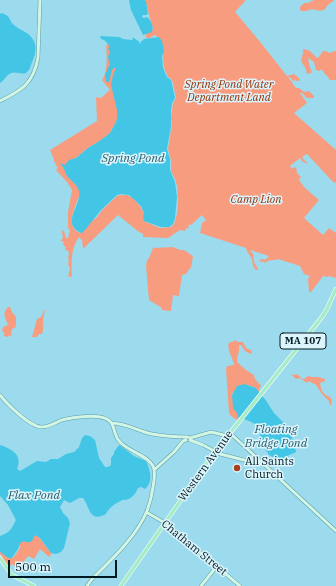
<!DOCTYPE html>
<style>
body{margin:0}
#map{position:relative;width:336px;height:586px;overflow:hidden;background:#9bdbed;font-family:"IBM Plex Serif",serif}
canvas{display:block}
.scale{position:absolute;left:8px;top:560px;width:109px;height:18px;box-sizing:border-box;border:2px solid #011a21;border-top:0;padding-left:5px;font-size:12px;line-height:14px;white-space:nowrap;color:#011a21;-webkit-text-stroke:3px #dcf5fc;paint-order:stroke}
</style>
<div id="map">
<canvas width="336" height="586"></canvas>
<div class="scale">500 m</div>
</div>
<script>
const ctx = document.querySelector('canvas').getContext('2d');
ctx.lineJoin = 'round';
function fill(path, color) {
  ctx.fillStyle = color;
  ctx.fill(path, 'evenodd');
}
function stroke(path, color, width, dash) {
  ctx.strokeStyle = color;
  ctx.lineWidth = width;
  ctx.lineCap = dash ? 'butt' : 'round';
  ctx.setLineDash(dash || []);
  ctx.stroke(path);
}
function drawText(font, color, halo, rows, align = 'center') {
  ctx.font = font + ' "IBM Plex Serif",serif';
  ctx.lineWidth = 3;
  ctx.setLineDash([]);
  ctx.textBaseline = 'middle';
  ctx.strokeStyle = halo;
  ctx.fillStyle = color;
  for (const [text, x, y, turn = 0] of rows) {
    ctx.save();
    ctx.translate(x, y);
    ctx.rotate((+turn || 0) * Math.PI / 180);
    ctx.textAlign = isNaN(turn) ? turn : align;
    if (halo) ctx.strokeText(text, 0, 0);
    ctx.fillText(text, 0, 0);
    ctx.restore();
  }
}
const green = new Path2D(`
 M145 0H246L235 12 261 43 287 76 294 74 300 79 299 81H297L295 80 293 81 291 78 288 77 296 88H299L304 92 309 91 314 96V98H307L302 93H300L307 103 294 113 336 150V183L333 182 307 154 302 157 308 164 303 162 300 158 290 166 292 169 294 167C298 168 296 170 297 173L301 177 299 180 305 188 319 200 304 218 323 235 329 228 336 233V278L329 276 327 277 323 276 311 292H309L308 279 310 276 304 274 300 266 278 259 276 260C271 260 268 260 265 263L262 261V263L259 260 263 259 265 260 269 256 250 250 253 254 254 262 258 269 257 270H256C252 266 253 262 251 257 249 254 247 252 246 248L200 233 202 223 206 220 202 215 191 225 189 224 188 229 186 228 185 231 180 230 168 238 143 237V234L139 232 118 215 83 249 82 240 79 237C71 248 71 262 72 276L71 277 68 276 70 269 68 264 69 260 68 259 69 252 65 249 66 247 63 245 64 241 62 242 61 240 63 238 62 232 63 230 64 231 66 238H68L70 230 68 228V212L72 190 67 182 56 170 58 168C54 163 53 156 50 150L97 121 96 97 101 98 110 90 102 80C108 72 107 55 106 46L108 44 138 47 117 106 119 117 109 134 103 139 85 150 81 154 73 160 75 181 81 191C77 204 63 226 80 233L83 231 90 223 97 217 103 209 117 196 121 195H127L133 198 140 206 145 215 144 220 146 222 160 228 171 227 174 224 177 214 178 201 177 186 175 179 171 171V160L168 149 172 124 171 118 172 110 173 103 176 98 173 83 171 79 168 77 164 68 162 48 158 38 155 35 148 39 146 37V33L153 29Z
 M314 0H334C332 3 329 3 327 6 326 7 326 8 325 9 322 12 316 10 312 9 308 10 304 13 300 10V7L304 3H308Z
 M304 49 310 51 316 57 318 58 323 51H325L330 53 334 51H336V80H330C328 76 323 73 322 69L319 71 316 70 314 62 308 58C309 63 309 66 312 72L311 73 307 74 306 69 301 61 303 53V50Z
 M173 247 180 250H184L193 256 191 268H190L186 274 182 275 179 296 173 295 171 311 162 310V308L149 300 146 266 147 260 149 258 153 248Z
 M8 307H10L12 312 16 317V327L12 329 11 333 12 337 9 335 8 337 4 336H3L5 334 3 332 2 330 3 327 8 325C6 318 1 314 8 307Z
 M45 309C45 313 43 316 43 320 43 325 44 328 42 334H39L37 337H32L37 319 41 317Z
 M235 340 238 342H243L246 348 251 350 252 352 251 354 245 351 241 345H239V351L237 358V362L246 370 254 375 255 379 261 386 259 389V392L254 387 248 385 233 392 232 395 240 416 237 420 231 416 229 413 226 369 227 366 234 365C233 357 226 350 229 342H233Z
 M291 374 295 375 297 374 301 378 304 379 308 376 312 377H318L325 379V381L320 383C321 390 323 395 330 397 332 399 332 402 331 405H330L329 401 322 394 316 385 309 381 307 383 300 378 296 379Z
 M33 533C42 538 44 546 52 553L49 557 40 549 34 559 28 556 27 558H26L23 563 25 564 21 571 12 564 8 567 0 554V550L9 558H13L20 548V542Z`);
const water = new Path2D(`
 M129 0H144L146 1 148 14 146 15H143L142 17 144 18 147 17C151 20 154 27 152 32L143 35 131 10Z
 M1 13C12 16 8 20 14 25 17 28 22 30 25 32 37 39 38 50 32 62 31 65 30 70 26 73 22 75 16 71 11 73 6 75 5 80 0 83V14Z
 M100 36 119 37 123 39 132 40H133L132 38H134L138 41H139V44L144 39 159 37 162 41 164 51 162 56 163 68 167 77 171 80 172 84 175 98 172 103 171 110V126L167 149 170 159V170L175 182 177 197 175 218 173 224 169 227H161L144 221 143 217 144 213 141 206 129 195 121 194 117 195 101 210 85 230 82 233H81C60 223 82 205 79 191 77 184 71 181 67 176 65 173 65 170 63 167 62 166 61 165 60 163L65 165 69 160 76 158 88 148 98 142 110 133 116 122 117 118V110L111 85 113 75 116 68H114L112 70 109 82H107L106 81 105 74 107 71V69L110 65 108 57 110 51 108 49 109 47V45L104 40 101 39Z
 M244 384 256 388 262 396 265 399 274 413 290 429 291 435 295 445 296 452 287 456V458L282 459 275 458 269 455 261 443 260 430C258 428 256 424 253 423 249 420 244 420 240 417L238 418 237 413 233 408 232 395 237 386Z
 M85 435 90 436 95 440 99 458 105 467H108L111 465V458L114 454V452L119 445 134 456 146 461C150 469 154 482 145 489L141 487 138 488C135 495 130 501 121 500V501C115 503 108 509 106 514 89 523 90 507 83 498H79L70 503 64 500 60 507 63 513 68 518 70 523 64 548 61 552 56 554 51 553 40 538 35 535 32 541C27 544 25 540 21 542L18 549 12 558C7 559 4 554 0 552V536C11 532 11 529 16 520L8 505 0 496V445C12 449 23 455 17 469L20 471 37 461 46 462 51 459H58L66 454 74 452 79 447 82 438Z`);
const secondary = new Path2D(`
 M0 101C22 90 33 84 38 58L40 0
 M0 395C7 404 31 428 42 427 51 427 58 420 66 419 77 417 106 412 112 424 116 432 114 437 121 443 130 452 147 455 153 466 156 472 154 480 153 487 152 495 150 503 147 511 136 537 112 559 92 579L87 586
 M111 423C126 423 138 431 152 434 163 436 176 437 188 437
 M230 433 336 531
 M190 438 211 432 228 436
 M190 440 203 445 220 454 264 465
 M154 470 174 452 183 441 186 440
 M146 512 165 523 240 586
 M201 586 217 566`);
const primary = new Path2D(`
 M0 558 12 575 34 586
 M121 586 211 457 322 317 327 309 336 289`);
const markers = [
 [237,468,4,"#a7401e"]
];
const shields = [
 [303,341,46]
];
const shieldNames = [
 ["MA 107",303,341]
];
const parkNames = [
 ["Spring Pond Water",229,85],
 ["Department Land",229,98],
 ["Camp Lion",256,200]
];
const poiNames = [
 ["All Saints",245,462],
 ["Church",245,475]
];
const streetNames = [
 ["Western Avenue",206,466,-54],
 ["Chatham Street",194,548,39]
];
const waterNames = [
 ["Spring Pond",133,159],
 ["Floating",276,430],
 ["Bridge Pond",276,444],
 ["Flax Pond",34,496]
];
fill(green, '#f89c80');
fill(water, '#43c6e6');
stroke(secondary, '#5d9bac', 4);
stroke(primary, '#fff', 4.5);
stroke(secondary, '#d2f6e3', 3);
stroke(primary, '#a6ecc7', 3.5);
for (const [x, y, r, color] of markers) {
  const dot = new Path2D();
  dot.arc(x, y, r, 0, 2 * Math.PI);
  ctx.fillStyle = color;
  ctx.fill(dot);
  stroke(dot, '#dcf5fc', 1.5);
}
for (const [x, y, w] of shields) {
  const box = new Path2D();
  box.roundRect(x - w / 2, y - 8, w, 16, 3);
  ctx.fillStyle = '#dcf5fc';
  ctx.fill(box);
  stroke(box, '#011a21', 1);
}
drawText('bold 10px', '#011a21', null, shieldNames);
drawText('italic 11px', '#962b00', '#dcf5fc', parkNames);
drawText('11px', '#011a21', '#dcf5fc', poiNames, 'left');
drawText('11px', '#011a21', '#dcf5fc', streetNames);
drawText('italic 12px', '#295e6c', '#dcf5fc', waterNames);
</script>
